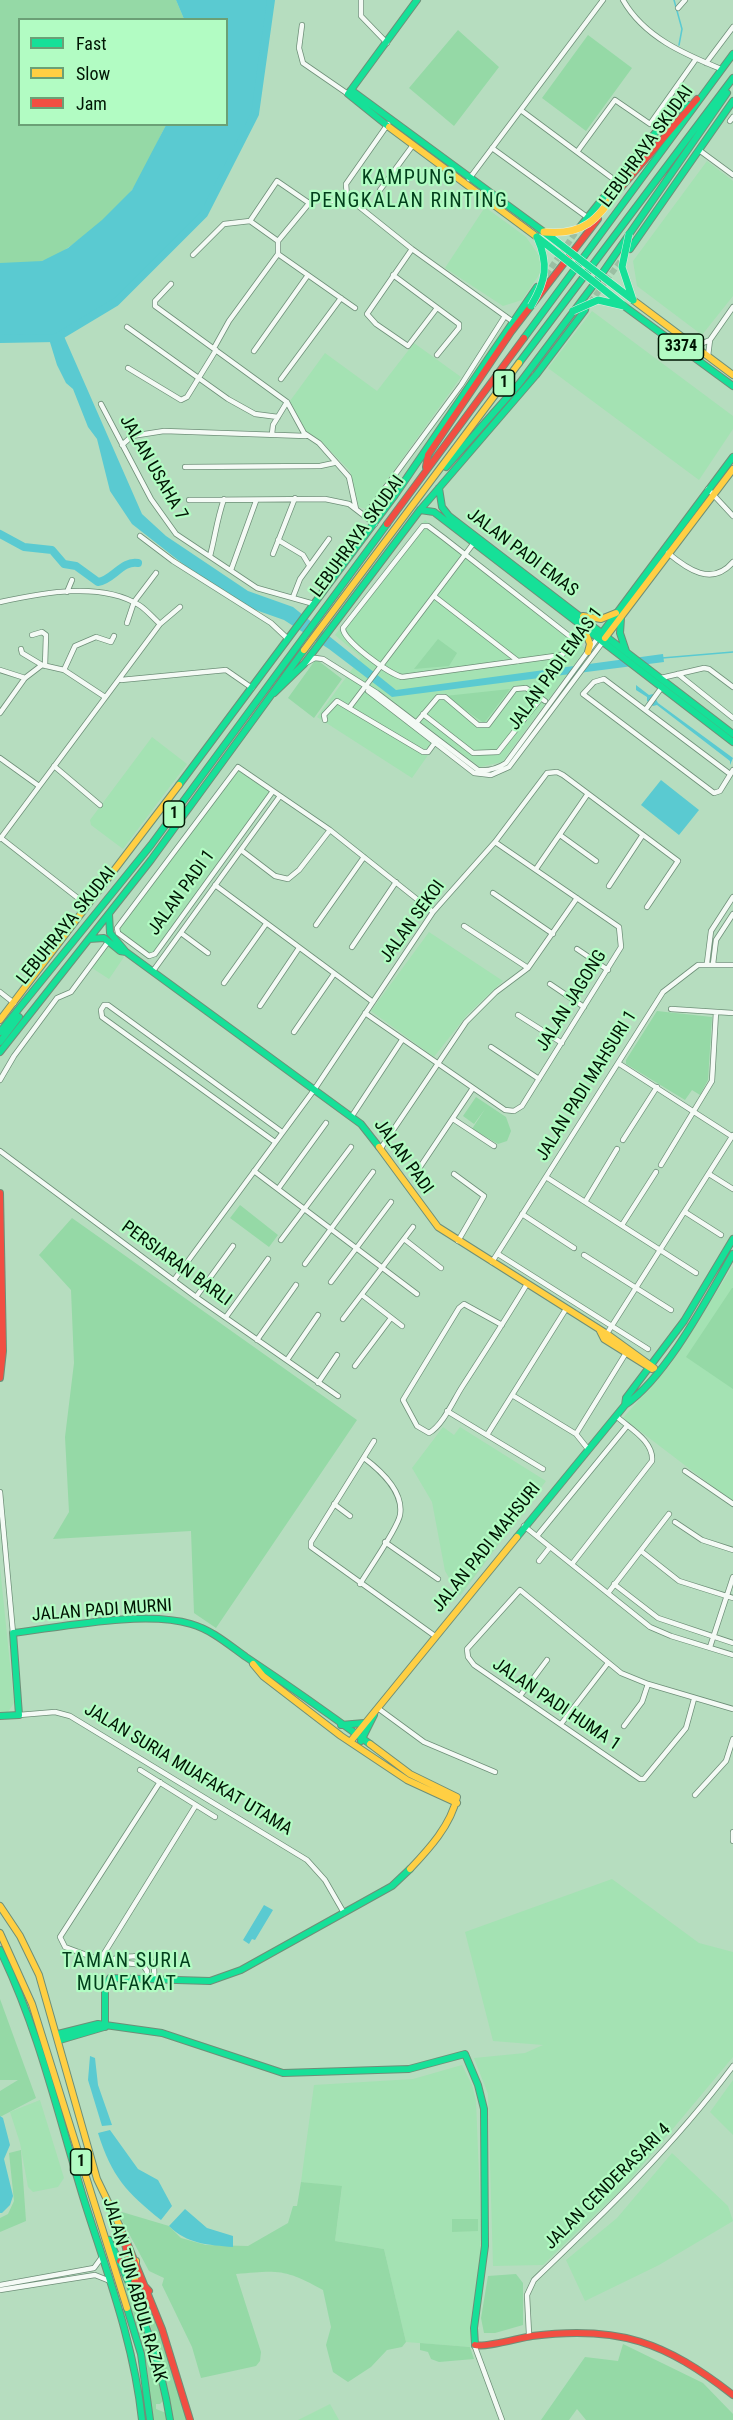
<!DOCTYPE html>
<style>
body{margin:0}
#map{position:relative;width:733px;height:2420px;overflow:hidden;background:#b6ddbf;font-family:"Roboto Condensed",sans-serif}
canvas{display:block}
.legend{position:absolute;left:18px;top:18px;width:210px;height:108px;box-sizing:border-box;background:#b2fcc3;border:2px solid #6ba076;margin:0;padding:8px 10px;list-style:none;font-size:18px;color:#001503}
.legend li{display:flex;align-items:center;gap:12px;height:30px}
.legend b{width:30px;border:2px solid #6ba076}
</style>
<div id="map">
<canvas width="733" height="2420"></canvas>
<ul class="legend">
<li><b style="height:8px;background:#16e098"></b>Fast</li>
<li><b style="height:8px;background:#ffcf43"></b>Slow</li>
<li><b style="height:8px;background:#f24e42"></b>Jam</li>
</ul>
</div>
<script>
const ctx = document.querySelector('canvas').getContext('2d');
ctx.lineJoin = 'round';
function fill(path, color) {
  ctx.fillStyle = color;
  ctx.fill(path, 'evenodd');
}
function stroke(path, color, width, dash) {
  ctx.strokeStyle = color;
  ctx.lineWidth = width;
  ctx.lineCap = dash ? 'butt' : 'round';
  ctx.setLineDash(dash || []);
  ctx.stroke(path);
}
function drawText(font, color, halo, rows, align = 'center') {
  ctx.font = font + ' "Roboto Condensed",sans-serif';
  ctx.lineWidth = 4.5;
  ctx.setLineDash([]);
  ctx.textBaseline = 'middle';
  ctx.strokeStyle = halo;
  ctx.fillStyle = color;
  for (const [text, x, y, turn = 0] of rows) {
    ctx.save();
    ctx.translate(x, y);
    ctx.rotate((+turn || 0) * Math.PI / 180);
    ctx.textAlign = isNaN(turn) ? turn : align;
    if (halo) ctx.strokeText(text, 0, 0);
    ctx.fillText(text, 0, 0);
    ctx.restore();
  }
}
const built = new Path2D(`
 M707 161 733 181V296L702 335 637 286 633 261Z
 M485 207 526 237 540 257 541 272 522 300 503 306 445 268Z
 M592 311 733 416V429L699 480 548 368Z
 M414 343 461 377 366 509 359 507 350 471 322 442 306 431 290 401 325 353 377 391Z
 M425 520 586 649 502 762 480 767 440 738 412 778 317 717 361 657 335 635Z
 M152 737 187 764 123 849 91 825 90 820Z
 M237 769 271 791 149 958 115 933Z
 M429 932 503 981 467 1015 434 1057 371 1011Z
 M109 946 124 957 109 979 92 968Z
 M733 1266V1502L623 1418 670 1365Z
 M443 1427 454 1435 460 1427 546 1481 460 1596 445 1571 432 1502 412 1468Z
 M0 1567 14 1703 8 1712 0 1713Z
 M612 1879 699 1943 733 1952V2057L625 2186 543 2265 493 2266 488 2094 474 2058 525 2053 543 2045 493 2041 465 1932Z
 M462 2065 472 2085 476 2101 482 2249 470 2324V2347L406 2342 384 2249 335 2241 342 2187 301 2182 314 2085 413 2079Z
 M733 2080V2135L710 2112Z
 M40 2100 64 2178 58 2187 33 2192 28 2187 20 2143 10 2112Z
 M672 2153 728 2206 733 2221 659 2265 585 2301 566 2260 617 2218Z
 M330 2404 339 2420H298Z`);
const green = new Path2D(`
 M0 0H176L184 19 20 20V124L166 125C155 145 146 172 132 190 114 213 69 253 42 261 28 264 13 264 0 263Z
 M458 30 499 67 454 126 409 88Z
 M588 35 632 68 586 131 542 98Z
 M438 639 457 653 449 666 414 669Z
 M316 659 342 679 314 718 288 698Z
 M510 689 484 723 445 696Z
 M657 1011 712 1017 708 1080 700 1095 692 1090 685 1100 626 1064V1060Z
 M476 1097 506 1117 511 1131 507 1141 498 1144 472 1129 485 1109 474 1124 463 1116Z
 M240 1205 278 1235 269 1247 230 1218Z
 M72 1218 357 1420 216 1628 194 1613 191 1531 53 1539 69 1512 65 1437 74 1363 71 1290 39 1255Z
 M732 1288H733V1389L686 1357Z
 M0 1999 36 2098 0 2117V2091L18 2080H0Z
 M21 2150 26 2221 0 2232V2218L8 2214 14 2201 9 2153Z
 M301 2182 342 2186 335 2241 384 2249 406 2342 402 2347 387 2350 371 2367 348 2382 333 2372 326 2345 331 2327 323 2290C285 2269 279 2270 236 2274L261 2352 260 2361 256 2366 201 2378 192 2347 162 2285 164 2278 149 2271 119 2215 122 2212 169 2226 181 2238 206 2245 248 2246 288 2223 293 2206H297Z
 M452 2219H478V2231L452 2232Z
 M113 2251 150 2339 164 2400 160 2404H156V2409L166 2413 168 2420H152L147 2366Z
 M516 2274 523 2283V2325L495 2333H484L481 2318 488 2276Z
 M140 2286 159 2322 188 2420H172L161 2365Z
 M420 2343 470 2347 474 2359 439 2362 431 2359 428 2352 420 2350Z
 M623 2344 703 2383 733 2414V2420H586L577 2409 569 2420H541L585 2357 618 2361Z`);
const water = new Path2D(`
 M176 0H271L255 114 204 214 116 302 63 334 142 514 166 536 248 591 293 607 396 690 663 654 664 662 392 697 329 649 284 620 253 609 197 575 132 524 110 491 97 439 88 427 73 389 66 383 57 365 49 339H0V263L42 261 68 248 102 220 132 190 166 125 226 124V20L184 19Z
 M636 685 649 695 653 694 658 703 733 758 730 765V761L657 705 653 706 647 701V697L636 690Z
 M661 780 699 810 679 835 641 805Z
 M264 1905 273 1910 255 1940 252 1939 249 1944 243 1940Z
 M90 2056 95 2058 98 2085 112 2125 102 2126 88 2080Z
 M0 2116 3 2118 10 2145 4 2159 13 2196 10 2205 2 2213H0Z
 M110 2130 138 2169 158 2180 172 2206 161 2220C126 2192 112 2177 98 2133Z
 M185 2209 207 2228 233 2236V2247C208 2245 187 2244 169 2226Z`);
const stream = new Path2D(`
 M674 0 682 29 679 45
 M662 658 733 652`);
const river = new Path2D(`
 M0 339 56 338 116 302 204 214 255 114 271 0
 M0 534 24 547 52 550 64 564 76 566 98 582C113 580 122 560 138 563`);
const secondaryTunnel = new Path2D(`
 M546 275 578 229
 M585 310 622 259`);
const street = new Path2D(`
 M361 0V16L387 43
 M623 0C644 37 684 54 721 69
 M678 8 685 0
 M302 25 299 48 303 63 348 94
 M706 63 733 27
 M522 111 616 181
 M730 121 733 117
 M388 124 346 184 347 197 412 249 512 321
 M492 148 587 217
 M699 150 733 175
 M577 152 615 100 650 124 696 59
 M469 179 603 0
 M380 190 413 145
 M250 221 278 241 316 195 335 202 347 197
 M412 249 367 314 376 324 408 346 437 308
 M278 254 355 308
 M193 255 224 224 250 221 277 181 309 203
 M393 275 459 324V328L437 355
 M171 284 155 301V306L287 402 304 433 319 443 349 477 356 509
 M127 327 228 399 255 414 278 417
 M696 346 710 340 733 307
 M214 348 229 321 278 254V241
 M254 351 308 275
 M708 356 710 340
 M128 368 181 400 187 397 216 350
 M281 379 341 298
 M101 404 151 499 176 534 257 588 314 604
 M272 434 273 425 287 402
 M122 445 132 436 164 431 306 436
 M185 467 320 466 334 463
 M708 489 733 516
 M189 500 325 499 349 504 375 524
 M366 514 461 385 505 316
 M423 526H428L444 538 572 638 573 641 562 655 402 677C389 674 342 640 343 628Z
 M140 536 173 561 271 623 288 639
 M278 540 303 555 309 565
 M668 553C687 569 712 587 733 562
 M273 554 295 498
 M210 556C215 537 217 519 224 499
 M231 570 256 501
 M67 592 72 580
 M434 596 518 661
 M293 597 300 579 329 539
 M0 602C42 593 100 581 139 605 147 610 153 618 160 624
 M127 623 134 602 156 573
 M32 635 42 632 46 635 45 666
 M21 649 22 653 42 665
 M306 663 315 658 323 659 377 693 478 770C488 771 497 769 506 763L597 639
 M0 670 25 678
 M64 670 75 646 96 637 111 642 114 636
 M678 674 733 718
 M661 678 704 668 709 669 733 687
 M121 680 226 670 252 688
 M368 691 474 773 491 775 509 767 602 643
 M349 708 473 544
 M646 709 662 687
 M0 713 25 678 42 665 64 670 105 697
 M423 714 473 753 498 752 541 698
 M325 720 324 715 337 701 423 752H428L436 741
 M416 723 438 697H445L478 725H488L515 689 526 688 545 701
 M0 758 39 786
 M54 766 100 805
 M730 774 604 679 594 682 583 694 714 793 720 791 733 770
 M273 791 155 954 149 956 118 933 117 928 238 767 330 830 433 912
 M560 835 596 861
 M1 838 88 906
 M0 839 160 624 180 607
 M241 850 275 876 288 879 299 870 330 830
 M536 869 587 795
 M215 885 373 1002
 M609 886 642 836
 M493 893 553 934
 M316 925 364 857
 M464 926 528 968
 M181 933 208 953
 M352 947 396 882
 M577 949 608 970
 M707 963 711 931 733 897
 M713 964 716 940 733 914
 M153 971 280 796
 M224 983 266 924
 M550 984 584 1007
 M0 992 14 1003
 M260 1006 299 948
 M671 1009 733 1013
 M365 1013 505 1110 514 1111 522 1106 621 947 619 927 495 842
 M518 1015 562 1043
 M294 1032 334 974
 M491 1047 539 1079
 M618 1063 733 1137
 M0 1080 14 1056 57 998 71 992 108 942
 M352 1116 402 1040
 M453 1119 494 1146
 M623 1140 657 1087
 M275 1142 102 1017 101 1010 104 1005H108L282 1132
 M381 1148 466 1022 496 992 528 968 577 898
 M0 1151 196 1297 338 1396
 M661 1165 712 1081 716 1012
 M254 1171 417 1294
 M416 1173 473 1088
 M454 1174 484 1196 458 1241
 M709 1174 733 1189
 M546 1177 696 1273
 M278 1189 326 1123
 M585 1202 617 1149
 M685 1212 721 1235
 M522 1214 574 1248
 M622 1225 656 1172
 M404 1239 441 1268
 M281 1240 351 1147
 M498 1254 648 1349
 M584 1255 671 1310
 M492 1262 663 992 698 965H733
 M305 1264 373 1172
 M174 1280 314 1090 433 912 495 842 547 773 557 772 563 775 678 861 647 907
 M331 1282 391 1202
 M362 1295 402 1326
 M196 1297 233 1246
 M226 1317 268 1259
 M343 1319 413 1227
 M502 1325 464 1304 459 1308 403 1400 417 1426 429 1433C443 1425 453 1401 462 1387 484 1353 506 1319 527 1284
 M606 1335 733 1135
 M257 1340 296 1285
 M287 1360 318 1315
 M355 1366 391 1318
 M318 1383 337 1355
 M512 1395 576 1434 588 1449
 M447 1411 543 1469
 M576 1434 626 1353
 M487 1435 566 1309
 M374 1441 311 1542V1547L435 1636
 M685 1471 733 1504
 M0 1492 13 1633
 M334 1504 350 1516
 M675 1522 702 1540 733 1550
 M524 1526 650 1627 671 1636 733 1655
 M537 1536 627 1426
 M385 1542 438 1579
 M641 1551 679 1581 733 1598
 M539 1561 550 1547
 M572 1564 652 1461C654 1441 629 1428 616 1416
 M360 1584C369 1569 398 1528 400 1515 404 1492 380 1470 364 1458
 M614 1584 658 1618 733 1643
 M608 1593 669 1514
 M710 1647 733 1577
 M520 1696 547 1660
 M694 1699 686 1728 644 1779H640L474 1665 468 1657 467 1649 520 1590 621 1673 648 1684 733 1709
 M379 1709 424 1742 495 1772
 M19 1715 55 1712 70 1716 307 1860 325 1880 344 1913
 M561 1724 608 1663
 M624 1726 642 1702 648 1684
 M140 1770 215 1817
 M695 1795 726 1761 733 1739
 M733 1832V1841
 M100 1960 196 1805
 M109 1960C119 1957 148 1952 153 1964 155 1968 154 1975 154 1979
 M147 1979V1971L143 1965 100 1960 65 1947 60 1937 160 1782
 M0 2285 94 2268 102 2257
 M0 2290 95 2275 110 2281
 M529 2334 527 2295 534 2280C605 2212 674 2145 733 2066
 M475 2347 502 2420`);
const fast = new Path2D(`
 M351 90 417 0
 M389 127 348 94 351 90 544 232
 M579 228 671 113 689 105
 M630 249 733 101
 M624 306 733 386
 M524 338 733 54
 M519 363 733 78
 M446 467 519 384 601 275 727 93
 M439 488 442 507 449 516 733 734
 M420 510 434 512 733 742
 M621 618 620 633 626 651
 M599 637 733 457
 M274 693 304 664 420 510 536 375 585 310
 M179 785 395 495 537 287
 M109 914 110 933 126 952 361 1124 379 1147
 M89 939 104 938 120 951 126 952
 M0 1032 151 845 387 524
 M0 1042 19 1017
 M0 1052 151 860 304 650
 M625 1405C667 1376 707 1299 733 1254
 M517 1537 625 1405 626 1398 684 1321 733 1239
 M0 1716 19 1715 13 1633C62 1627 145 1610 191 1624 212 1630 229 1645 246 1657 288 1685 329 1714 370 1744
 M341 1725 364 1723
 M361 1741 374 1715
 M0 1950C39 2030 58 2115 84 2200 107 2273 134 2343 142 2420
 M105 2027V1987L110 1978 210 1981 241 1970 392 1886 410 1869
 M58 2034 98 2024 162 2033 283 2073 409 2069 465 2054 478 2085 484 2109 485 2246 474 2328 475 2345
 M60 2040 104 2027
 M109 2240C138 2298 160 2356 170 2420
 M127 2308 141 2354 150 2420`);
const slow = new Path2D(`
 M389 127 537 237
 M633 300 733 375
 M583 616 601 619 616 613
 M585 631 590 644 588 652
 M605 638 733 469
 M304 650 519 363
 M0 1020 179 785
 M379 1147 438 1227 607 1334 654 1368
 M600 1331 604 1339 652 1369
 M253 1664 263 1676 341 1736 407 1780 457 1803
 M350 1742 517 1537
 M370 1744 410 1774 457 1797C451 1825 429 1849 410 1869
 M0 1906 20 1936 39 1975 97 2179 122 2231
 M0 1933 32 2004 127 2308
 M135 2286 136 2261`);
const jam = new Path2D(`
 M619 190 697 99
 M426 467 428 455 511 332 598 219
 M387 524 524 338
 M0 1193 3 1351 0 1378
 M126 2240 162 2329 190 2420
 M120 2261 127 2265 129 2260 121 2229
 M134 2283 141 2282 149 2291
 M475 2345C484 2348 519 2338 532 2336 619 2325 665 2342 733 2395`);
const fastBridge = new Path2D(`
 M544 232 633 300
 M629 234 622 267 633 300
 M537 237 622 304
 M531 306C546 281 549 264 537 237
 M573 311 598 300 624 306`);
const slowBridge = new Path2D(`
 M544 232C588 236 598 217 622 184`);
const shields = [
 [681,347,45],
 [504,383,21],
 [174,814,21],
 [81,2162,21]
];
const shieldNames = [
 ["3374",681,347],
 ["1",504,383],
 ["1",174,814],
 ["1",81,2162]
];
const streetNames = [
 ["LEBUHRAYA SKUDAI",647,147,-54],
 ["JALAN USAHA 7",153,468,60],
 ["LEBUHRAYA SKUDAI",358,537,-54],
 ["JALAN PADI EMAS",522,553,37],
 ["JALAN PADI EMAS 1",556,669,-54],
 ["JALAN PADI 1",182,893,-54],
 ["JALAN SEKOI",413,922,-54],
 ["LEBUHRAYA SKUDAI",67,926,-51],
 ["JALAN JAGONG",572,1001,-58],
 ["JALAN PADI MAHSURI 1",587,1086,-58],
 ["JALAN PADI",403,1157,54],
 ["PERSIARAN BARLI",176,1264,36],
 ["JALAN PADI MAHSURI",487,1548,-51],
 ["JALAN PADI MURNI",102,1611,-4],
 ["JALAN PADI HUMA 1",556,1705,34],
 ["JALAN SURIA MUAFAKAT UTAMA",188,1770,31],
 ["JALAN CENDERASARI 4",608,2187,-45],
 ["JALAN TUN ABDUL RAZAK",134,2290,74]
];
const neighbourhoodNames = [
 ["KAMPUNG",409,179],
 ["PENGKALAN RINTING",409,202],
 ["TAMAN SURIA",127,1962],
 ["MUAFAKAT",127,1985]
];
fill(built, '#a4e2b3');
fill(green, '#95d9a6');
fill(water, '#5acad1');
stroke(stream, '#5acad1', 1.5);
stroke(river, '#5acad1', 8);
stroke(secondaryTunnel, '#9bbfa3', 6, [6, 3]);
stroke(street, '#6e8f78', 6);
stroke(fast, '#6e8f78', 8);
stroke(slow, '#6e8f78', 8);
stroke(jam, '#6e8f78', 8);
stroke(street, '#f4faf5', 4.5);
stroke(fast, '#16e098', 6);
stroke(slow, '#ffcf43', 6);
stroke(jam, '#f24e42', 6);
stroke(fastBridge, '#def0e2', 8, []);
stroke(slowBridge, '#def0e2', 8, []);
stroke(fastBridge, '#16e098', 7);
stroke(slowBridge, '#ffcf43', 7);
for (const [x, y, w] of shields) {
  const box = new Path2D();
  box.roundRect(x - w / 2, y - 13, w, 26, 4.5);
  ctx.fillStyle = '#b2fcc3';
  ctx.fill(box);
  stroke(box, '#001503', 1.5);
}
drawText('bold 16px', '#001503', null, shieldNames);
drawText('18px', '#001503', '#b2fcc3', streetNames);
ctx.letterSpacing = '1.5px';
drawText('20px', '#013f1b', '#b2fcc3', neighbourhoodNames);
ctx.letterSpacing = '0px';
</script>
